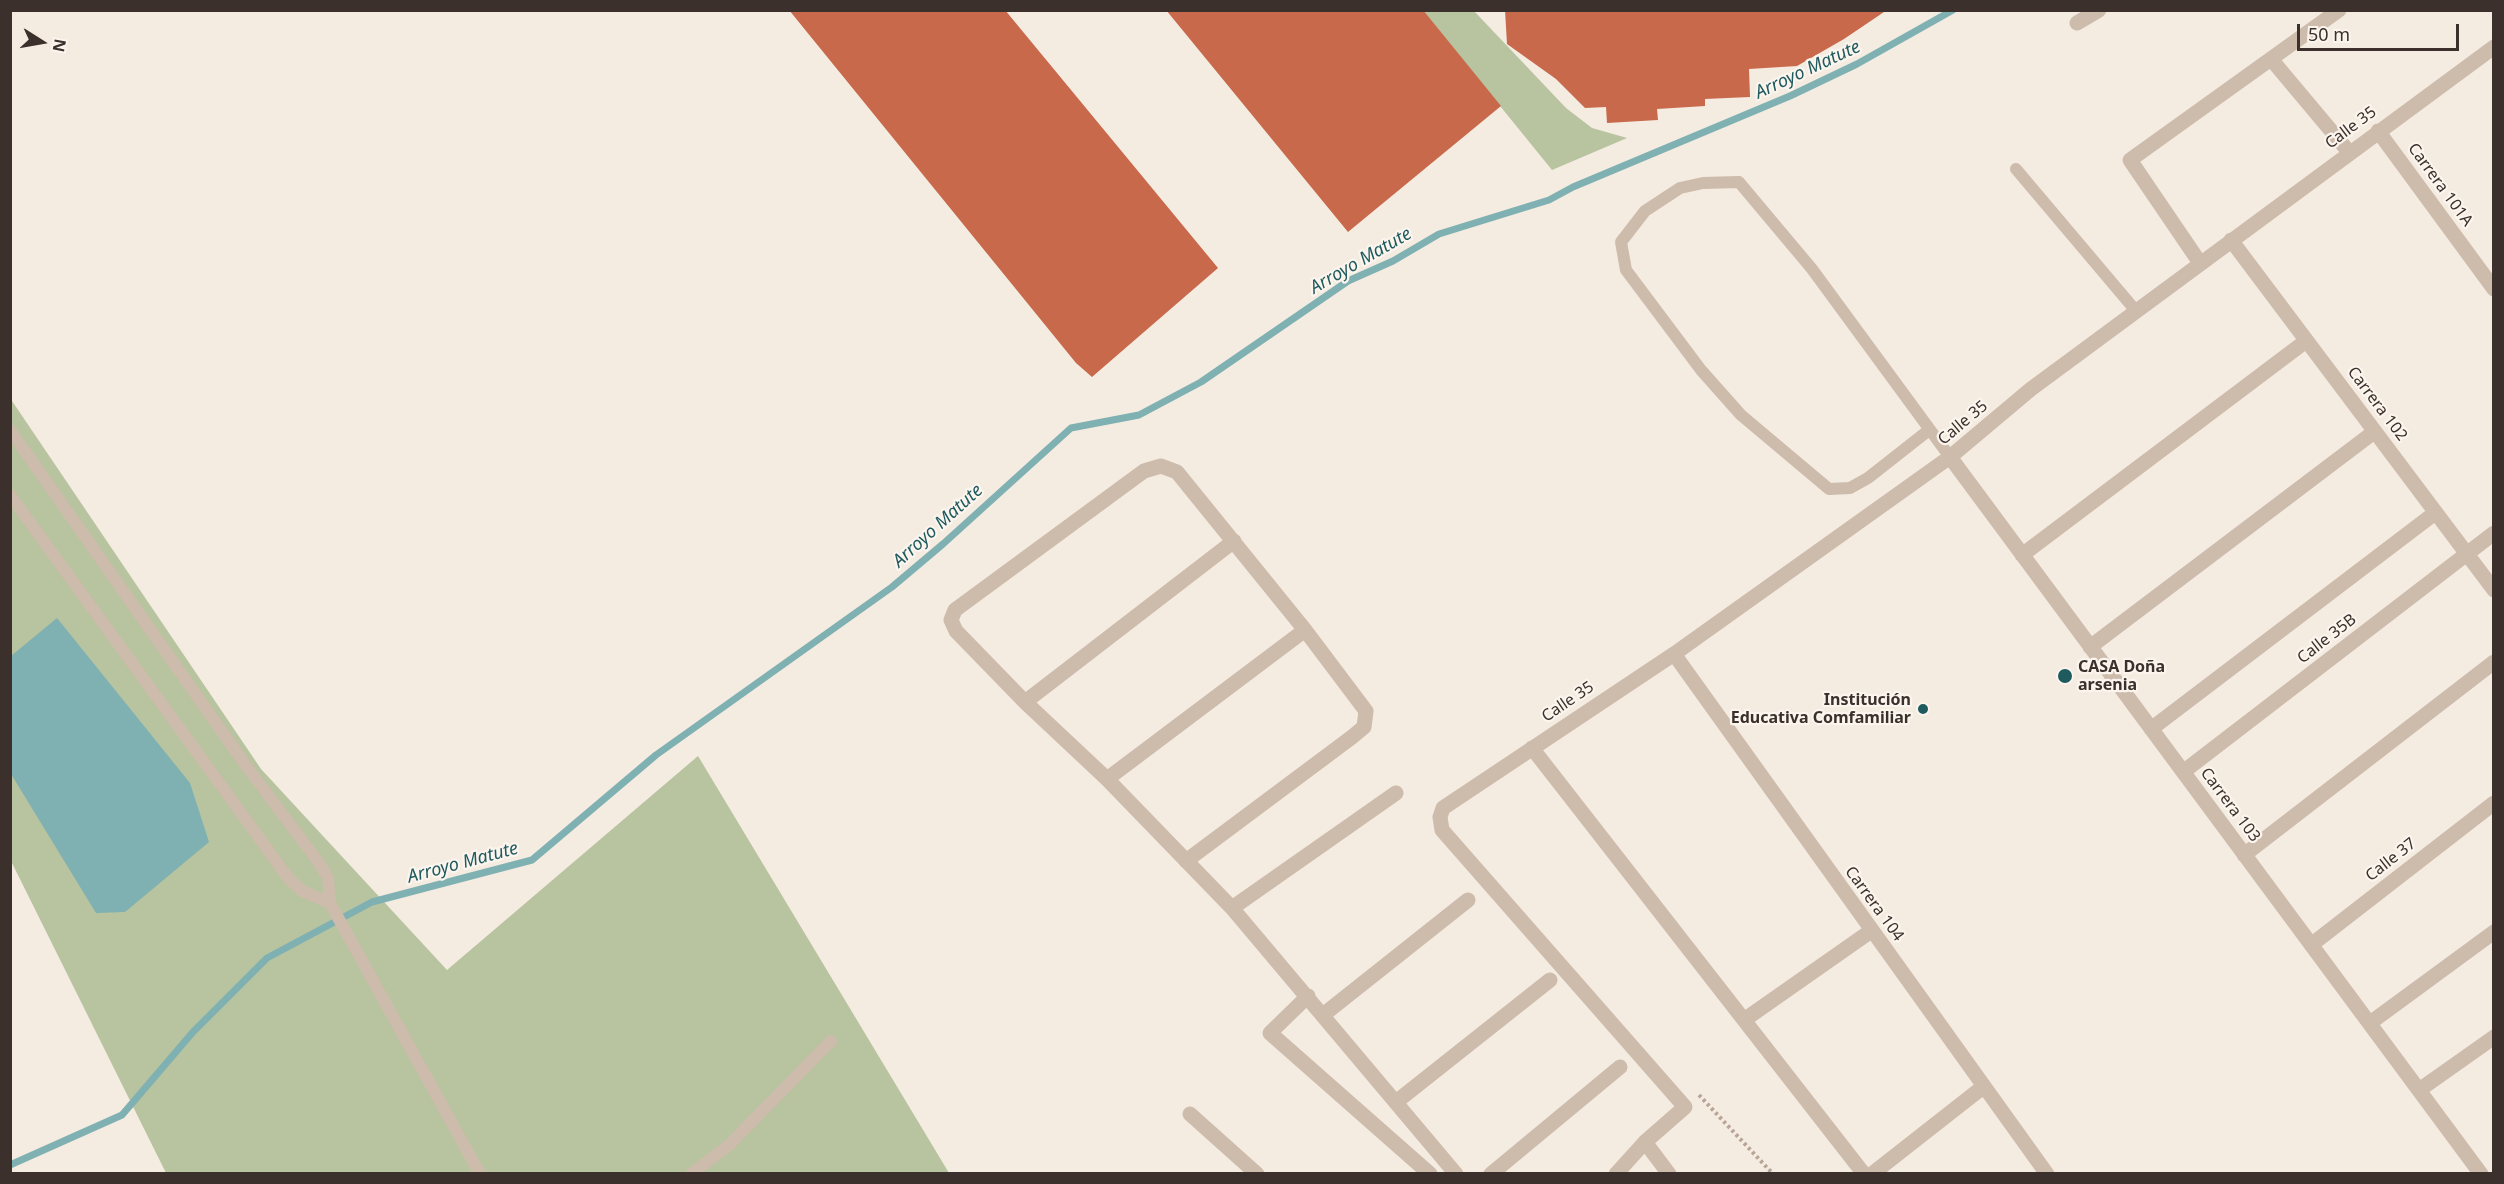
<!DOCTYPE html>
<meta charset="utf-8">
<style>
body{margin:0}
#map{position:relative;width:2504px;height:1184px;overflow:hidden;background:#f4ebe1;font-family:"Noto Sans",sans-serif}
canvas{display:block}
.frame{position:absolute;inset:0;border:12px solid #3b302b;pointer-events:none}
.north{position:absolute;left:12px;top:12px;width:60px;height:60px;-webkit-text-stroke:4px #fbf5ee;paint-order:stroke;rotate:101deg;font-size:16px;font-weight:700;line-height:24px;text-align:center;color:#3b302b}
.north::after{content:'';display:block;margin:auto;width:21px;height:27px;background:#3b302b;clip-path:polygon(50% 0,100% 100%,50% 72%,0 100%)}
.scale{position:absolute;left:2297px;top:24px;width:162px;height:27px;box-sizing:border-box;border:3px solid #3b302b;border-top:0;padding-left:8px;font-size:18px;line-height:21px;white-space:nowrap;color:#3b302b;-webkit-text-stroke:4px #fbf5ee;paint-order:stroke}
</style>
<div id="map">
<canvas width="2504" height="1184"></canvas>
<div class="frame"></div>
<div class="north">N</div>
<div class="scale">50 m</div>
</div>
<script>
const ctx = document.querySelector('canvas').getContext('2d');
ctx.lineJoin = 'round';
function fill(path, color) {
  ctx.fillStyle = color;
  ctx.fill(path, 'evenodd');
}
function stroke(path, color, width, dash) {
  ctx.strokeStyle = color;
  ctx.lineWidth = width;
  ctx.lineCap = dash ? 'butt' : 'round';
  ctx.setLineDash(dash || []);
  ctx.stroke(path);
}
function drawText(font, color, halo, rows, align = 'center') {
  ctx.font = font + ' "Noto Sans",sans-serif';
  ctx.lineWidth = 4.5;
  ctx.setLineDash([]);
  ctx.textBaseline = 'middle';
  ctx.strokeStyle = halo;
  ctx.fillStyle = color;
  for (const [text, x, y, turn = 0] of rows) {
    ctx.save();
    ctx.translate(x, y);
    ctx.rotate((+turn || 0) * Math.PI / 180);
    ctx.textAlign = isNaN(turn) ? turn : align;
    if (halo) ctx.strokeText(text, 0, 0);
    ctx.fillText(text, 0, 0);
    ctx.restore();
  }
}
const green = new Path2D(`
 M1423 11H1474L1566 108 1592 128 1627 138 1552 170Z
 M10 398 261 769 447 970 698 756 949 1173H166L11 861Z`);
const water = new Path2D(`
 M57 618 190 783 209 842 125 912 96 913 11 774V656Z`);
const stream = new Path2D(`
 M10 1165 122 1115 193 1032 267 958 372 902 532 860 656 755 892 587 943 544 1071 428 1139 415 1201 382 1348 281 1393 261 1439 234 1549 200 1573 187 1790 96 1857 64 1953 10`);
const building = new Path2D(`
 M789 10H1005L1218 268 1092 377 1076 363Z
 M1166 10H1423L1501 106 1348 232Z
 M1505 10H1887L1844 39 1797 66 1749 69 1750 97 1705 99V106L1657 109 1658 120 1607 123 1606 107 1585 108 1556 79 1507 44Z`);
const path = new Path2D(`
 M1699 1095 1773 1174`);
const service = new Path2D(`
 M2016 169 2136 311
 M10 430 244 763 319 863 328 878 330 903 480 1174
 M1929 430 1868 478 1850 488 1829 489 1741 415 1701 370 1626 270 1621 242 1645 211 1680 188 1703 183 1739 182 1812 269 1950 457
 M10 495 289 879 302 891 330 903
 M691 1174 729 1145 831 1041`);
const minor = new Path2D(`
 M2077 23 2099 10
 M2271 59 2349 152
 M2378 131 2494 289
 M2231 240 2494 590
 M2200 263 2130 160 2339 10
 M1950 457 2481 1174
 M2022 555 2306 341
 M2090 647 2374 432
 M1674 654 2047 1174
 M1025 702 1234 541
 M2151 729 2435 513
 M1532 748 1864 1174
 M2183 772 2494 533
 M1107 779 1305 630
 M2244 855 2494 662
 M1186 861 1352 737 1364 727 1366 711 1305 630 1177 472 1161 466 1144 471 955 610 951 620 956 631 1025 702 1107 779 1232 908 1456 1174
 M1232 908 1396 793
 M2311 945 2494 803
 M1308 996 1270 1033 1430 1174
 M1323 1015 1468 900
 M1744 1020 1871 931
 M2370 1023 2494 932
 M2419 1090 2494 1037
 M1396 1102 1550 980
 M1190 1114 1257 1174
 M1645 1142 1669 1174
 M1491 1174 1620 1067
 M1616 1174 1645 1142 1685 1107 1442 830 1440 817 1443 808 1674 654 1950 457 2031 389 2494 47
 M1872 1174 1983 1087`);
const markers = [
 [2065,676,8,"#1f5a5e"],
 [1923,709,6,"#1f5a5e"]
];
const streetNames = [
 ["Calle 35",2351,128,-37],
 ["Carrera 101A",2440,185,54],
 ["Carrera 102",2377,404,53],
 ["Calle 35",1963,423,-40],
 ["Calle 35B",2327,639,-38],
 ["Calle 35",1568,702,-34],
 ["Carrera 103",2230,805,53],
 ["Calle 37",2391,860,-38],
 ["Carrera 104",1874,904,54]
];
const poiNames = [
 ["CASA Doña",2078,667],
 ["arsenia",2078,685],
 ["Institución",1911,700,"right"],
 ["Educativa Comfamiliar",1911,718,"right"]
];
const waterNames = [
 ["Arroyo Matute",1808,70,-25],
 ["Arroyo Matute",1361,261,-30],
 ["Arroyo Matute",938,526,-42],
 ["Arroyo Matute",463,863,-15]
];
fill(green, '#b8c4a0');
fill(water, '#7fb0b2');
stroke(stream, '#7fb0b2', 7);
fill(building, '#c8694b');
stroke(path, '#b9a596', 4, [3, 3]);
stroke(service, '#cdbbac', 12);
stroke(minor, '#cdbbac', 15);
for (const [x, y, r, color] of markers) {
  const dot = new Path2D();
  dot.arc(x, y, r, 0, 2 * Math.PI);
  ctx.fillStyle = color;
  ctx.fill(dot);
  stroke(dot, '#fbf5ee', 2);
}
drawText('16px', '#3b302b', '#fbf5ee', streetNames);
drawText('bold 16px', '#3b302b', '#fbf5ee', poiNames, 'left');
drawText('italic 18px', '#1f5a5e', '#fbf5ee', waterNames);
</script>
